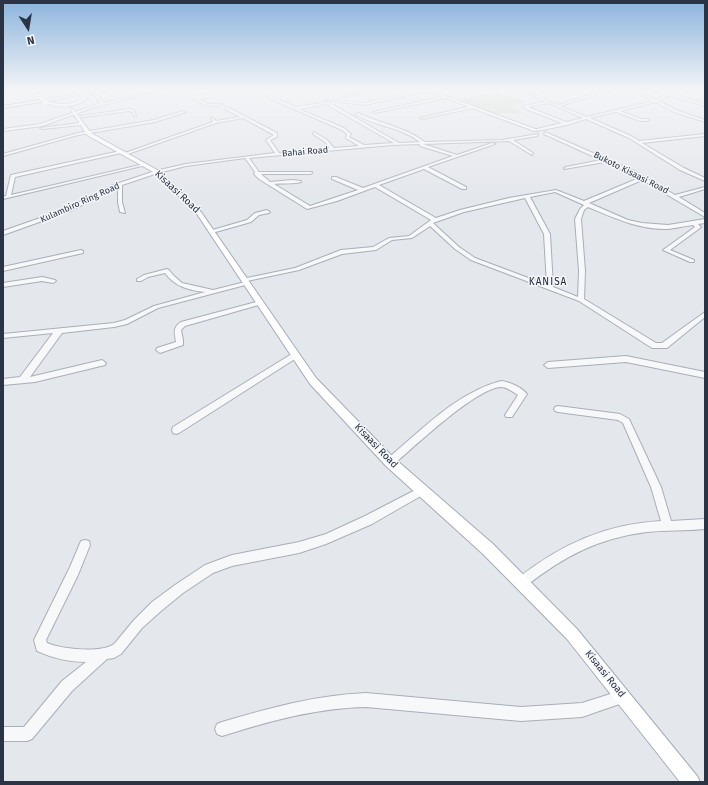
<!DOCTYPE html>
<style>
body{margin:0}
#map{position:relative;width:708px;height:785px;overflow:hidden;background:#e4e7ec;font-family:"Fira Sans",sans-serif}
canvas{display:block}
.frame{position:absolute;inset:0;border:4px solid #2b3445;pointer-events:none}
.north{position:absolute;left:8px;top:8px;width:40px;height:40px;-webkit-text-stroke:3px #f4f6f9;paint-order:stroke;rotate:168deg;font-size:11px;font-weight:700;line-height:16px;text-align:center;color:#2b3445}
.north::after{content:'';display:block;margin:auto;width:14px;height:18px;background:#2b3445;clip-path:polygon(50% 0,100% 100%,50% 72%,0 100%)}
</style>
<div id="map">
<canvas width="708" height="785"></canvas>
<div class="frame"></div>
<div class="north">N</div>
</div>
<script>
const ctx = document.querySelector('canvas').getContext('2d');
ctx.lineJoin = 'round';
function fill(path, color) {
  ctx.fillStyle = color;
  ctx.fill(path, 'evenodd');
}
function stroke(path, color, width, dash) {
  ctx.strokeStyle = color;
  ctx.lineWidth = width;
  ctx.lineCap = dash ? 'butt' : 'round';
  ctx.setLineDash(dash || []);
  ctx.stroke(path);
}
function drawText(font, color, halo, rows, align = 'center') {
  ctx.font = font + ' "Fira Sans",sans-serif';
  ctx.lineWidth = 3;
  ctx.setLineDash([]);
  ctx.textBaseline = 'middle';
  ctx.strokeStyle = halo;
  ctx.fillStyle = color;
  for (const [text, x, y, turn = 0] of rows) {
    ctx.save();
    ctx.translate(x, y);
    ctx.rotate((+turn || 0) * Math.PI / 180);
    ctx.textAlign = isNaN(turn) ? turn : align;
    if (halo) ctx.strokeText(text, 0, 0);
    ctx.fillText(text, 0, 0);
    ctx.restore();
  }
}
const green = new Path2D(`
 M496 92 526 102 511 106 523 113 495 114 455 100Z`);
const minor = new Path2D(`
 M163 89H168L95 107 42 126 3 131V129L40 124 101 103 95 97 98 94H100L99 97 104 103Z
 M182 89H185L194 96 218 93V95L200 100 208 104H222C207 110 193 100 182 89Z
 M257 89H260L275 98 296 107 328 102 399 143 420 142C399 126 376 127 355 114L358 113C381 124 405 127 425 142L502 140 538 134 537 136 513 140 533 153 532 155 509 141 423 144 457 155 492 143 495 144 428 167 466 187V189H462L424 169 379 185 436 218 460 210 509 198 556 190 584 201 639 178 605 162 564 169V168L566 167 601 160 544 134 545 132 634 171 675 195 705 187V189L679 197 705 213V217L642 180 589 203 628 220 642 223 668 225 705 219V223L698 224 701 227 700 228 670 250 694 260V262H690L663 250 695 227 693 225C685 226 676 228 668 229 639 230 614 218 588 207L584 210 581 219 585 271 584 299 656 343H662L705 312V317L667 348H652L579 301 471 260 455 249 430 226 412 238 392 240 376 250 342 254 299 270 247 281 250 283 249 284 158 308 127 324 114 327 62 333 30 377 102 360 106 363 105 365 35 382 3 385V379L20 377 53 333 3 338V334L114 323 125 320 154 306 205 292C189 290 175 287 165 273L148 277 141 281H137V279L144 275 167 269 169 270 173 275 182 283 213 290 245 282 242 281V279L295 268 341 250 373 247 389 238 409 236 431 220 375 187 337 201 307 209 259 179 254 174 255 172 245 158 186 166 158 173 122 185V202L125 213 120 212 118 202V187L70 211 3 235V231L66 209 116 184 155 171 186 164 275 153 266 140 274 135 243 118 216 123 125 155 122 154 213 122 211 118H213L216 121 240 117 225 109V107H227L277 133V137L270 140 279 153 330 148 325 142 313 134 314 132 327 140 334 148 359 146 346 138 347 134 342 130 273 100ZM326 104 394 143 364 145 349 137 351 134 344 128 299 109ZM419 144 420 146 453 156 363 188 336 177H332V179L358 190 310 206 274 184C280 183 297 184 301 182V181L292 180 270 182 261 174H310L312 173V172H259L249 158 392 145ZM555 192 584 205 580 209 575 219 579 271 578 297 553 287 550 234 530 197ZM525 198 544 234 547 285 475 258 459 247 433 223 464 212Z
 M374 89H379L343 97 341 96Z
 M429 89 428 91 364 105 325 100 327 99 364 103Z
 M518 89 524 90 539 89 527 92 558 105 595 93V95L560 106 587 117 653 101 632 89H635L656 100 674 89H677L671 93 705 104V106L669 95 659 101 676 110 705 120V122L674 112 656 102 620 111 641 119H649L648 121H640L616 112 590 118 631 136 639 141 705 134V136L642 143 684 168 705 178V181L680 170 629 138 586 119 567 125 537 131V129L562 123 523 108V106L546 102ZM549 103 583 118 566 122 528 107Z
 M611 89H615L606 92 604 91Z
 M702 89H705V90H703Z
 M3 90 5 91V94L3 95Z
 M445 96 446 98 375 113 373 112Z
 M472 106 473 108 422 119 420 118Z
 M129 109 134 110 136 116H134L132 112 129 111 76 118 74 117Z
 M183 111 186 112 155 122 78 135 3 156V154L78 133 154 120Z
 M80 123 81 125 42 129 40 128Z
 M120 151 121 153 15 177 11 195 144 164 146 165 3 199V197L6 196 11 175Z
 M267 210 270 212 269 213 259 215 251 222 212 233 209 231 247 220 255 213Z
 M81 250 83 251V253L3 271V267Z
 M42 277 55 280 56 281 53 283 42 281 3 287V283Z
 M260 301 262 302V304L185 326 181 330 183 340V345L160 353 156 350 157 348 176 342C175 333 172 328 181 322Z
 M295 352 299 355 298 357 179 433 176 434 173 433 172 430 173 427Z
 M626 356 705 372V378L626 362 548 368 544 365 548 362Z
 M501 381C510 382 521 387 527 394L512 417H506L505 415 518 395C513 392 507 387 501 387 476 388 414 447 393 465L390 466 387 465 385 462 387 459C422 430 456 393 501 381Z
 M558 406 620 414 629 419 661 487 671 521 705 519V529C686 531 666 530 647 532 599 538 564 556 526 586L522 588 518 586 516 582 518 578C562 544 605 524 661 521L651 487 623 423 618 420 558 412 555 411 554 409 555 407Z
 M423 486 426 487 428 490 426 493 372 524 326 544 299 553 232 566 213 573 183 593 161 611 142 628 121 654 114 658 107 659 72 691 32 739 27 741H3V727H24L62 681 86 662C68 662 53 658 37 651L34 640 70 567 81 541 85 540 89 541 90 545 78 575 46 640 47 643C60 649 104 654 115 643L134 620 152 602 175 585 205 565 232 555 299 542 326 534 365 516Z
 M623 690 628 691 629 696 628 701 582 717 521 721 366 707C316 708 270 721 222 736L217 734 215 729 217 724 222 722C270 708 316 695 366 693L521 707 582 703Z`);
const major = new Path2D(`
 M52 89H57L40 95 41 98H39L36 94Z
 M421 89H426L538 130 534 131Z
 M83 93H85L87 98C77 108 56 109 44 102L46 101C58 105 74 106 84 97Z
 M70 108H72L91 133 159 171 201 212 316 378 394 458 493 544 577 629 697 776 700 782H680L567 639 483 554 386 466 310 384 197 214 155 173 87 135Z`);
const highway = new Path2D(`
 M95 89H101L60 99 3 108V106L60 97Z
 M106 89H112L92 95 90 94Z`);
const majorBridge = new Path2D(`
 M77 90 84 94
 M40 97 46 102`);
const farStreetnames = [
 ["Bahai Road",305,152,-5],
 ["Bukoto Kisaasi Road",631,173,27],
 ["Kulambiro Ring Road",80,203,-24]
];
const streetNames = [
 ["Kisaasi Road",177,192,43],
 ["Kisaasi Road",376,446,46],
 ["Kisaasi Road",605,674,51]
];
const farQuarternames = [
 ["KANISA",548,282]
];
fill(green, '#c9d6c5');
stroke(minor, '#a9aeb7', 2);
stroke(major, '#a3abb8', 2);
stroke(highway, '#8b94a3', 2);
fill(minor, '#f7f8fa');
fill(major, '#fff');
fill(highway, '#fff');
stroke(majorBridge, '#a3abb8', 5.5, []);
stroke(majorBridge, '#fff', 4.5);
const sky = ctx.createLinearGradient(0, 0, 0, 199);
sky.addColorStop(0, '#8bb4dd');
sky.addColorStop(0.45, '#f3f4f6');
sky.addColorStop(1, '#f3f4f600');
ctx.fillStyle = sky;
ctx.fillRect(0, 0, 708, 199);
drawText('9px', '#2b3445', '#f4f6f9', farStreetnames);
drawText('10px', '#2b3445', '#f4f6f9', streetNames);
ctx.letterSpacing = '1px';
drawText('10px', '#1d2536', '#f4f6f9', farQuarternames);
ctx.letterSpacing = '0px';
</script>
